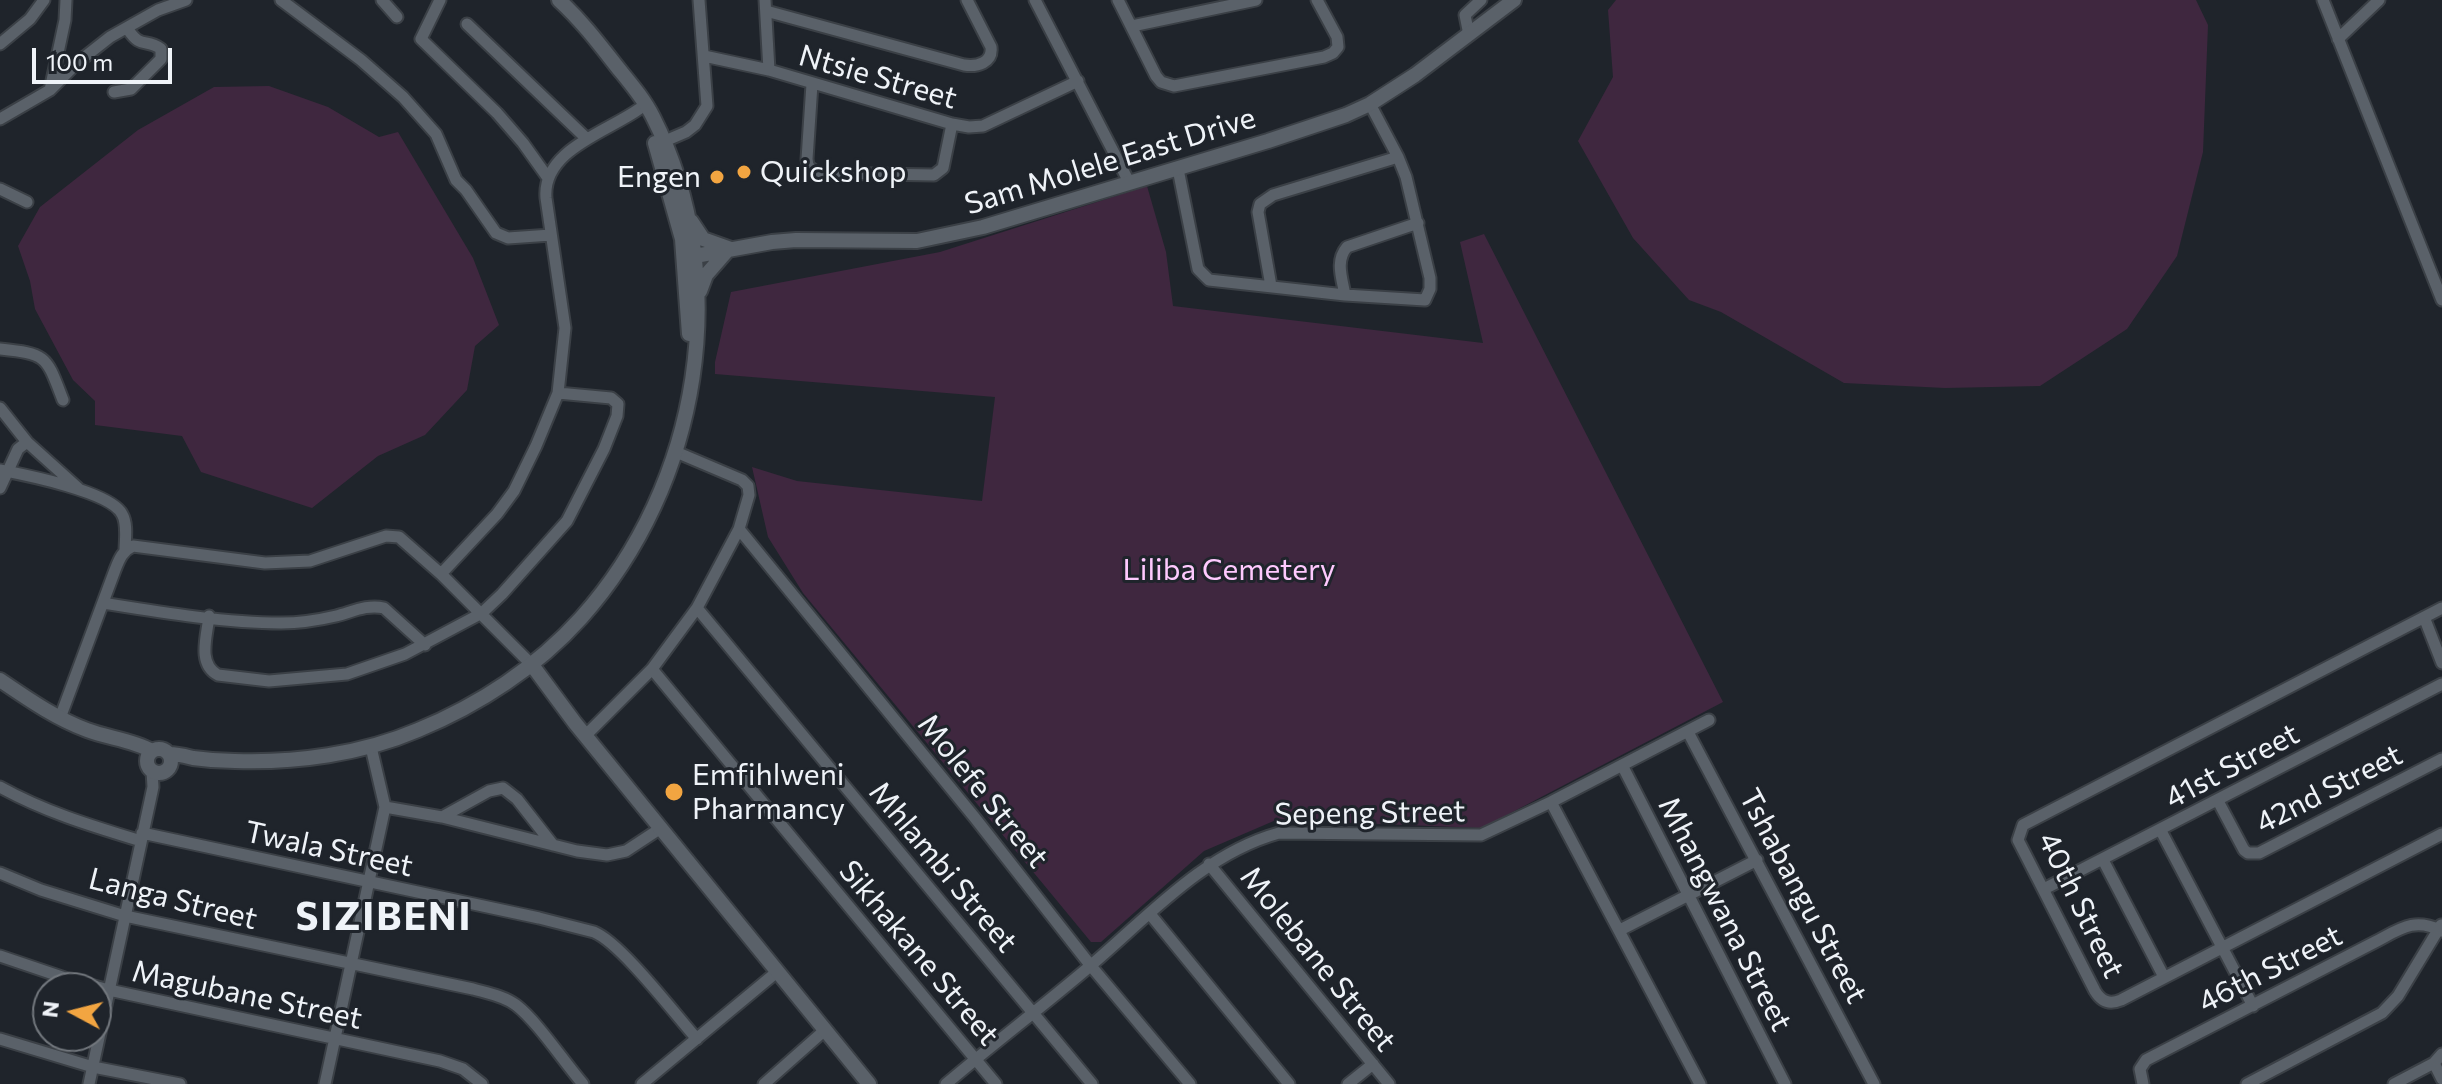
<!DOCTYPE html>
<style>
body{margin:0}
#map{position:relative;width:2442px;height:1084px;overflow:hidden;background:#1f242b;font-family:Commissioner,sans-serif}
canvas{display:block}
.north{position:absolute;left:32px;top:972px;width:80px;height:80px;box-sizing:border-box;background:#1f242b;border:2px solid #72777d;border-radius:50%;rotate:277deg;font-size:22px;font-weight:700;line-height:32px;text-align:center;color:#eff3f8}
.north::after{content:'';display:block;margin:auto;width:28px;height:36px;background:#f2a541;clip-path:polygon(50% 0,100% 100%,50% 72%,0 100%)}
.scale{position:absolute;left:32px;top:48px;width:140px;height:36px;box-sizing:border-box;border:4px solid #eff3f8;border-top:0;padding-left:10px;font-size:24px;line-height:28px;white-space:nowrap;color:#eff3f8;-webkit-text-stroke:6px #1f242b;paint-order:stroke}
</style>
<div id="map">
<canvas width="2442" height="1084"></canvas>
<div class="north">N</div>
<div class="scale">100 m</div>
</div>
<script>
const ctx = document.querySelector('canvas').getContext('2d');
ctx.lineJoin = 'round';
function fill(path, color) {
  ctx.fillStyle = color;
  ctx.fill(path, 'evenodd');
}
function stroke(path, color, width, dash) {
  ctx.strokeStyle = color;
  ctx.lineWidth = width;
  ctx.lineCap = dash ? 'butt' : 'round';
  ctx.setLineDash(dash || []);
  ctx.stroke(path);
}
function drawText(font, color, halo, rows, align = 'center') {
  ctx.font = font + ' Commissioner,sans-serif';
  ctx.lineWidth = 6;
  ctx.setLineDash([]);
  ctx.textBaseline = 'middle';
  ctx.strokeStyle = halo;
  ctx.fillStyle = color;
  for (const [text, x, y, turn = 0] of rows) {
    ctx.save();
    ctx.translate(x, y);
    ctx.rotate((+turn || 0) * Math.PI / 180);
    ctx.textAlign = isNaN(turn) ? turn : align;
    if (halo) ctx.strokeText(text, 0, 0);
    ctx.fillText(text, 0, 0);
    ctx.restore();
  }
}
const green = new Path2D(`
 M1616 0H2196L2208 25 2203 152 2177 256 2127 329 2040 386 1945 388 1844 383 1721 312 1689 300 1633 238 1578 141 1613 77 1608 10Z
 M269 86 328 107 379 137 398 132 473 258 499 325 475 346 467 390 425 435 378 456 312 508 201 472 182 436 95 425V401L73 380 35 309 30 281 18 246 40 207 138 130 214 87Z
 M1147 186 1166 252 1173 306 1483 343 1460 242 1484 234 1723 702 1482 828 1276 820 1204 851 1101 942H1091L803 593 768 537 752 467 797 481 982 501 995 397 715 374V362L731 292 940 252Z`);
const minor = new Path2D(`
 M281 0 361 60 403 97 436 134 456 180 466 190 496 233 508 238 551 235
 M382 0 397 17
 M440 0 421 39 497 113 523 143 548 178
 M765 0 769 70
 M1035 0 1129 182
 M1118 0 1156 76 1161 82 1174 86 1324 57 1333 53 1338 47 1337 37 1317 0
 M2323 0 2442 300
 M766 11 964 65C977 67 993 63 991 47L967 0
 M467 24 587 139
 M1132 26 1256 0
 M1469 35 1465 15 1481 0
 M2338 39 2379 0
 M0 44 30 19 44 0
 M704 56 769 70 952 124 969 127 983 126 1078 81
 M812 84 807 159 808 166 817 173 934 175 943 168 952 124
 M50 90 65 20 66 0
 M114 92 131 89 161 59V49C145 37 142 51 127 28
 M0 119 50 90 77 63 110 37 158 10 186 0
 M658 144 686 132 695 125 707 106 699 0
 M1178 169 1198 269 1209 280 1345 295 1425 300 1430 289V278L1406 177 1398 157 1370 104
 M0 189 27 202
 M1271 286 1258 212 1260 204 1273 195 1398 157
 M1345 295C1342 278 1335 261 1347 247L1418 223
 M0 349C48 354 46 356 63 400
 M0 408 27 442 78 488
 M0 470C26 475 111 492 122 514 128 524 125 540 125 551
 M0 488 18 449 27 442
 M739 529 975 818 1091 966 1190 1084
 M441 574 497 514 514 491 536 446 558 393 565 328 546 198C542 150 607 132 639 109
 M103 603C159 612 225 623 281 623 299 623 319 620 336 616 352 612 367 604 384 608L425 645
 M697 608 1092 1084
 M2442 608 2023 825 2018 840 2095 991C2101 1001 2109 1005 2121 1000L2442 834
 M209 616C207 636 197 664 218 675L269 681 347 674 405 654 482 613 502 594 567 521 604 449 617 416 618 404 611 398 558 393
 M2424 617 2442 663
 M652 669 996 1084
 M60 718 115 570C119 560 122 551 133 546L265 563 310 561 386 536 399 537 441 574 532 665
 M1688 732 1874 1084
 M585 736 652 669 697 608 739 529 749 495 748 486 742 480 676 452
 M1622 765 1785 1084
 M0 787C45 812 92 826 141 841
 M2218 801 2244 850 2248 853H2259L2442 759
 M1551 802 1700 1084
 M385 807 442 817 577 851 607 855 626 851 661 828
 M442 817 489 791 503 788 517 799 553 845
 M2161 831 2253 1006
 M142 833 539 918 594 932C621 943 674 1013 697 1039
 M2103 860 2164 977
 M1209 864 1389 1084
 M0 873 41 890 125 916 473 989C487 993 504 996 516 1005 537 1021 564 1062 583 1084
 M2044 889 2442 684
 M1150 914 1289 1084
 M1620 930 1757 860
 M0 956 68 979 109 990 440 1061 463 1069 482 1084
 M0 1039 93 1067 180 1084
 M2434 1063 2442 1079
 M89 1084 153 787 152 771
 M325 1084 385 807 371 747
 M642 1084 778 971
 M764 1084 825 1030
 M946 1084C993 1044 1042 1007 1089 967 1148 917 1203 854 1279 833L1481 835 1551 802 1709 720
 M1348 1084 1373 1064
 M2143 1084 2140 1069 2146 1060 2375 942C2400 929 2414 917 2442 931
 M2247 1084 2382 1013 2398 996 2441 925
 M2394 1084 2434 1063 2442 1054`);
const tertiary = new Path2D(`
 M655 143 682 239 689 334
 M691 221 703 239 731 249
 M684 258 772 242 796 240 917 241 983 227 1268 141 1346 115 1370 104 1415 75 1514 0
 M700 291 706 275 726 252
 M532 665 575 723 869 1084
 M0 680C28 699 55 718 87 730 108 738 133 740 152 751
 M147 761a12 12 0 1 1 24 0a12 12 0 1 1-24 0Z
 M169 754C178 754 185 756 193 758 207 760 221 761 235 761 296 763 362 754 418 730 479 705 537 667 581 618 700 485 735 279 653 117 644 99 631 84 618 68 600 45 582 21 559 0`);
const markers = [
 [744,172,8,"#f2a541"],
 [717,177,8,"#f2a541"],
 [674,792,10,"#f2a541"]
];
const streetNames = [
 ["Ntsie Street",878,77,16],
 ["Sam Molele East Drive",1110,161,-17],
 ["41st Street",2232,766,-28],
 ["42nd Street",2329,789,-27],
 ["Molefe Street",983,791,51],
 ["Sepeng Street",1370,813,-1],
 ["Twala Street",329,849,12],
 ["Mhlambi Street",943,867,50],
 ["Tshabangu Street",1803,896,62],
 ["Langa Street",173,899,14],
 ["40th Street",2081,905,64],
 ["Mhangwana Street",1725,914,63],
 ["Sikhakane Street",919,953,50],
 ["Molebane Street",1318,959,51],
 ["46th Street",2270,969,-27],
 ["Magubane Street",247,995,12]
];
const poiNames = [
 ["Quickshop",760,172],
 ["Engen",701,177,"right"],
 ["Emfihlweni",692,775],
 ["Pharmancy",692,809]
];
const parkNames = [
 ["Liliba Cemetery",1229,570]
];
const districtNames = [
 ["SIZIBENI",384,917]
];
fill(green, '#3f273f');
stroke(minor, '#3b4046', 15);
stroke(tertiary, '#3b4046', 18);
stroke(minor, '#5a6169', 11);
stroke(tertiary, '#5a6169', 14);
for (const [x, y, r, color] of markers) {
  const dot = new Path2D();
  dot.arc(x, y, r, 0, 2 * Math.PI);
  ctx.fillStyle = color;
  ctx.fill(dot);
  stroke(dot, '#1f242b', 3);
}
drawText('30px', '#eff3f8', '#1f242b', streetNames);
drawText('30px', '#eff3f8', '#1f242b', poiNames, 'left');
drawText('30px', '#fec9fe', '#1f242b', parkNames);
ctx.letterSpacing = '2px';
drawText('bold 38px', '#eff3f8', '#1f242b', districtNames);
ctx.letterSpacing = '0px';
</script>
